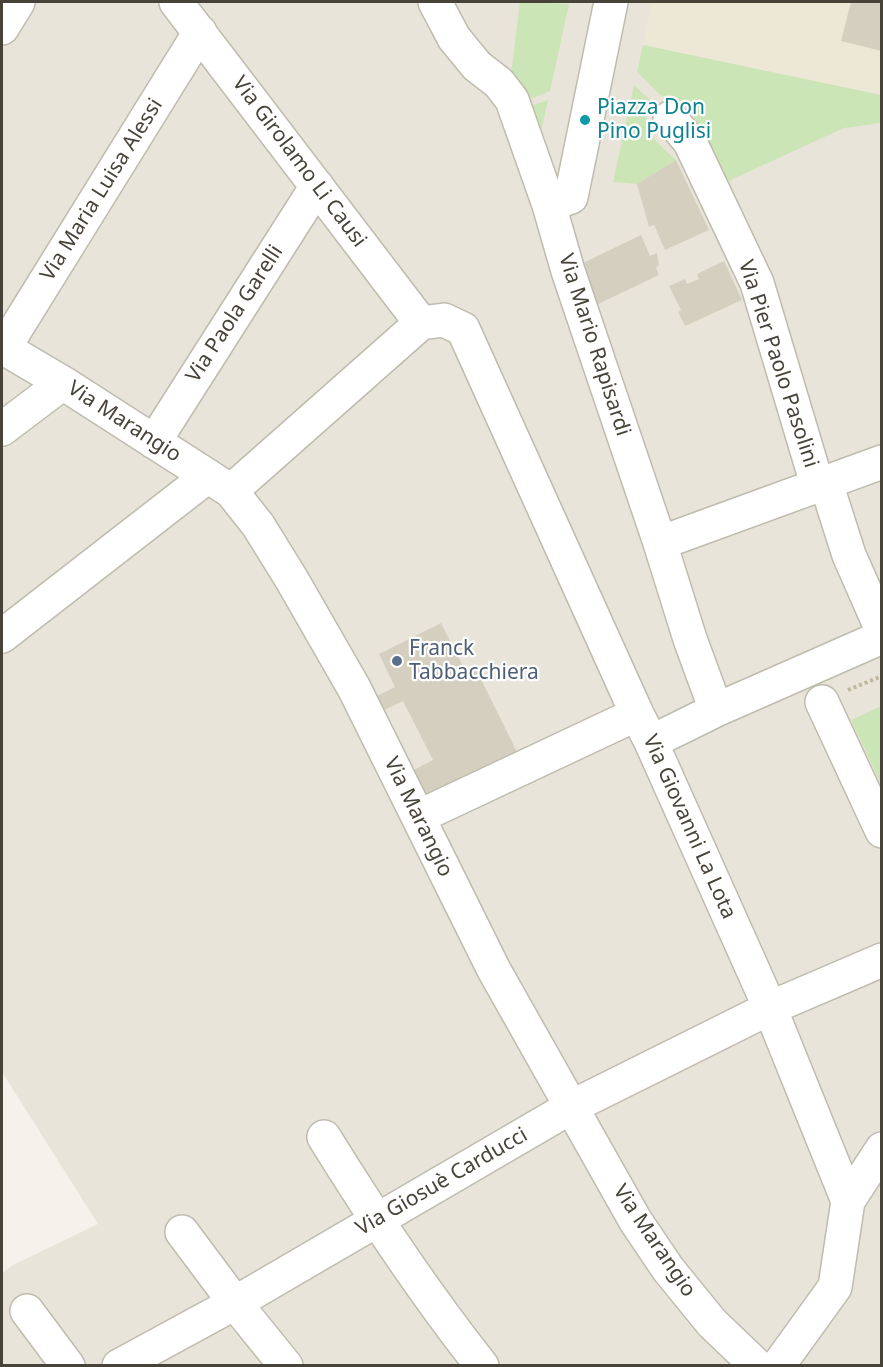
<!DOCTYPE html>
<meta charset="utf-8">
<style>
body{margin:0}
#map{position:relative;width:883px;height:1367px;overflow:hidden;background:#f4f2ea;font-family:"Noto Sans",sans-serif}
canvas{display:block}
.frame{position:absolute;inset:0;border:3px solid #484339;pointer-events:none}
</style>
<div id="map">
<canvas width="883" height="1367"></canvas>
<div class="frame"></div>
</div>
<script>
const ctx = document.querySelector('canvas').getContext('2d');
ctx.lineJoin = 'round';
function fill(path, color) {
  ctx.fillStyle = color;
  ctx.fill(path, 'evenodd');
}
function stroke(path, color, width, dash) {
  ctx.strokeStyle = color;
  ctx.lineWidth = width;
  ctx.lineCap = dash ? 'butt' : 'round';
  ctx.setLineDash(dash || []);
  ctx.stroke(path);
}
function drawText(font, color, halo, rows, align = 'center') {
  ctx.font = font + ' "Noto Sans",sans-serif';
  ctx.lineWidth = 4.5;
  ctx.setLineDash([]);
  ctx.textBaseline = 'middle';
  ctx.strokeStyle = halo;
  ctx.fillStyle = color;
  for (const [text, x, y, turn = 0] of rows) {
    ctx.save();
    ctx.translate(x, y);
    ctx.rotate((+turn || 0) * Math.PI / 180);
    ctx.textAlign = isNaN(turn) ? turn : align;
    if (halo) ctx.strokeText(text, 0, 0);
    ctx.fillText(text, 0, 0);
    ctx.restore();
  }
}
const residential = new Path2D(`
 M2 2H881V1365H2V1273L13 1265 98 1224 2 1072Z`);
const education = new Path2D(`
 M652 2H881V95L643 45Z`);
const green = new Path2D(`
 M520 2 569 4 550 91 525 101 511 75Z
 M643 45 881 95V123L844 128 724 183 689 108 681 101 660 95 637 72Z
 M634 85 650 100C637 129 657 142 676 160L637 184 613 182Z
 M548 100 539 141 527 107Z
 M881 706V784L851 720Z`);
const building = new Path2D(`
 M851 2H882V51L841 41Z
 M676 160 709 230 665 250 654 225 649 227 637 184Z
 M641 235 650 256 657 253 659 265 656 268 659 275 596 305 581 264Z
 M724 261 742 300 685 326 678 312 681 310 669 286 685 279 687 284 699 279 697 274Z
 M441 623 465 670 474 665 517 752 425 795 412 771 433 760 403 701 382 711 375 697 395 687 379 654Z`);
const path = new Path2D(`
 M848 690 882 676`);
const minor = new Path2D(`
 M176 2 421 323
 M435 2 454 38 477 66 499 83 512 100 549 205 568 271 660 543 690 639 716 710
 M2 28 18 2
 M670 118 690 142 757 283 817 484
 M549 205 571 197 611 2
 M421 323 444 320 463 329 637 714 651 742 770 1008 848 1201 835 1287 778 1366
 M2 347 63 383 231 491 258 525 292 580 354 688 494 970 635 1220 668 1269 712 1323 757 1366
 M4 348 200 32
 M2 429 63 383
 M154 442 317 186
 M826 483 849 555 882 630
 M231 491 421 323
 M660 543 882 462
 M2 636 208 476
 M822 702 882 831
 M651 742 716 710 882 637
 M418 817 637 714
 M324 1137C373 1216 424 1293 482 1366
 M848 1201 882 1149
 M182 1232 235 1303 286 1366
 M27 1311 68 1366
 M119 1366 235 1303 571 1107 770 1008 882 960`);
const markers = [
 [585,120,6,"#0f9aa8"],
 [397,661,6,"#5c6f8a"]
];
const cultureNames = [
 ["Piazza Don",597,108],
 ["Pino Puglisi",597,132]
];
const streetNames = [
 ["Via Girolamo Li Causi",299,162,53],
 ["Via Maria Luisa Alessi",102,190,-58],
 ["Via Paola Garelli",235,314,-57],
 ["Via Mario Rapisardi",594,345,72],
 ["Via Pier Paolo Pasolini",778,364,72],
 ["Via Marangio",124,422,33],
 ["Via Marangio",418,817,64],
 ["Via Giovanni La Lota",689,827,66],
 ["Via Giosuè Carducci",442,1182,-30],
 ["Via Marangio",654,1241,56]
];
const serviceNames = [
 ["Franck",409,649],
 ["Tabbacchiera",409,673]
];
fill(residential, '#e8e4d9');
fill(education, '#ece8d5');
fill(green, '#cce5b6');
fill(building, '#d5cfc0');
stroke(minor, '#bfbbad', 36);
stroke(path, '#c0b79f', 4, [3, 3]);
stroke(minor, '#fff', 33);
for (const [x, y, r, color] of markers) {
  const dot = new Path2D();
  dot.arc(x, y, r, 0, 2 * Math.PI);
  ctx.fillStyle = color;
  ctx.fill(dot);
  stroke(dot, '#fff', 2);
}
drawText('21px', '#0d838f', '#fff', cultureNames, 'left');
drawText('21px', '#484339', '#fff', streetNames);
drawText('21px', '#4e5e75', '#fff', serviceNames, 'left');
</script>
